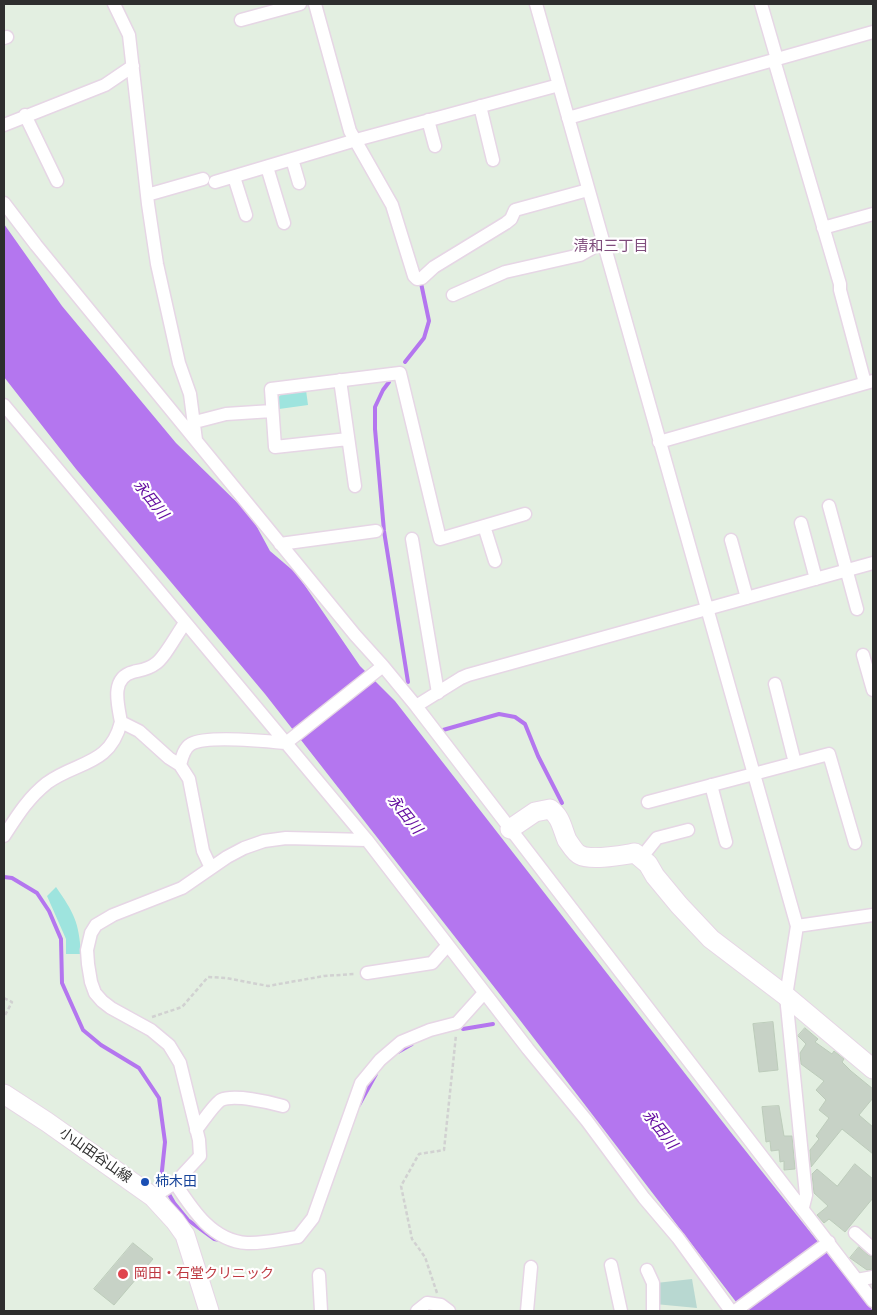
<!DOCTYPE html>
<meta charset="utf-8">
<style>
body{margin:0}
#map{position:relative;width:877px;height:1315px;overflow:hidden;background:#e3efe1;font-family:"Sofia Sans Condensed",sans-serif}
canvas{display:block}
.frame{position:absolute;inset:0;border:5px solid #2e2e2e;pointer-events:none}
</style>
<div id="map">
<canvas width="877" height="1315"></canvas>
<div class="frame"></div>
</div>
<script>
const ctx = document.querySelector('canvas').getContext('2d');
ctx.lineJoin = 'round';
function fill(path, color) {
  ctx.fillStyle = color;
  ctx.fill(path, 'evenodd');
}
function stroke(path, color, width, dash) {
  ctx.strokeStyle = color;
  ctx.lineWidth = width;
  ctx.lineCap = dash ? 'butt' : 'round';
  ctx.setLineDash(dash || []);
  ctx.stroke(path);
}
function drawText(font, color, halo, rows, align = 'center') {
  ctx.font = font + ' "Sofia Sans Condensed","Noto Sans JP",sans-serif';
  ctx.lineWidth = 4.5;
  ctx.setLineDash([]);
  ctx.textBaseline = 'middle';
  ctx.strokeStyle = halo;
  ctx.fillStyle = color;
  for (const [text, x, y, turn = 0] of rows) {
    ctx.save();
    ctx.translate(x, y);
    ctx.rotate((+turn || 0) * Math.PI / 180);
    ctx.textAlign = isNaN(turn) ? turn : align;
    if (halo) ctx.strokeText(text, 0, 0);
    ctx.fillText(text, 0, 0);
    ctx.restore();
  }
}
const green = new Path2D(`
 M306 390 308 405 279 409 278 398 282 393Z
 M56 887C74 913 79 922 81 954H66V939L47 896Z`);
const cemetery = new Path2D(`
 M692 1279 697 1308 655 1304 656 1283Z`);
const water = new Path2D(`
 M4 224 62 306 176 443 251 516 270 551 297 574 360 666 395 701 729 1130 873 1311H743L516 1015 265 694 76 469 4 377Z`);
const stream = new Path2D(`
 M405 362 424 338 429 321 421 283
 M389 382 383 390 375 407V429L384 531 408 682
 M443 730 499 714 515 717 525 724 538 756 562 803
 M4 877 12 878 37 893 49 911 61 939 62 983 83 1030 101 1045 139 1068 159 1098 165 1142 161 1180 174 1203 188 1220 214 1239 220 1240
 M463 1029 493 1024
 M398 1052 412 1044
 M359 1105 376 1074`);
const building = new Path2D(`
 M773 1022 778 1070 759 1072 753 1024Z
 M805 1028 818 1039 815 1042 832 1054 834 1051 844 1059 842 1062 851 1071 873 1089V1098L859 1115 873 1127V1154L842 1129 811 1167 810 1150 819 1139 816 1136 829 1118 819 1110 826 1100 816 1090 824 1081 801 1064 800 1053 806 1044 798 1036Z
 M779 1106 784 1136H792L795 1169 784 1170V1161L780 1162 779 1150 771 1151 770 1141 766 1142 762 1107Z
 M855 1164 873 1179V1198L845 1232 829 1219 824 1223 817 1215 828 1206 814 1193 812 1174 817 1169 837 1186Z
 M133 1243 153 1259 114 1305 94 1289Z
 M859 1247 868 1255 873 1257V1269L867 1270 850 1258Z`);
const path = new Path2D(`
 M4 998 12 1002 4 1017
 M152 1017 182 1007 208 977 226 978 268 986 324 976 355 974
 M437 1293 425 1257 412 1239 401 1186 419 1154 444 1150 456 1035`);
const street = new Path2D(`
 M114 4 129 35 148 204 157 264 179 363 190 394 196 440
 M315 4 350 131 392 205 414 276 417 279 422 278 434 267 506 223 511 219 515 210 588 190
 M536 4 797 926 786 996 806 1195 803 1207
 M761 4 777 59
 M241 20 300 4
 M4 38 7 37
 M774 60 840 284V290L865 383
 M480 106 493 160
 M25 115 57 181
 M568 118 873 32
 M428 120 435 146
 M4 125 105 85 133 66
 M292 159 299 183
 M267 167 284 223
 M234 177 246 215
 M215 182 356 140 559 85
 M147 195 203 179
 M4 203 36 245 355 635 383 666 416 706 873 1301
 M823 228 873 214
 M453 295 505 272 580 255 603 242
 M340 380 355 486
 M4 405 367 840 528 1049 587 1121 644 1198 678 1238 731 1311
 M195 422 226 414 272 411
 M348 439 275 447 271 389 400 373 440 539 525 514
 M659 442 873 381
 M829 506 857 609
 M801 523 816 579
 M484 526 495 561
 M412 539 438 693
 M731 540 747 598
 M280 544 376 531
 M185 623C178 632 164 659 155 664 149 669 141 670 133 672 110 678 118 705 121 722L139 731 169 758 180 765 189 779 203 851 211 868
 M863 655 873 690
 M775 684 795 763
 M416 706 461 678 468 675 873 563
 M180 765C182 757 184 748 191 744 207 735 266 741 286 743L383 666
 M711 785 726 842
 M648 802 829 754 855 843
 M4 836C17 816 28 798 47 783 77 761 110 766 121 722
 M641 858 657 838 688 830
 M797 926 873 915
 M367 973 432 963 447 946
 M196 1130C202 1123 214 1104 221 1100 234 1094 269 1102 283 1106
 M175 1183C192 1209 212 1241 247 1243 262 1244 283 1239 298 1237L313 1218 361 1083 380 1060 401 1042 430 1030 457 1023 484 993
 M153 1197 175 1183 200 1156 199 1140 180 1063 169 1045 151 1030 111 1008 102 1001 95 993 91 982 88 964 87 950 91 933 96 925 113 915 182 888 227 857 244 848 264 841 286 838 367 840
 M855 1233 873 1249
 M611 1265 621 1311
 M647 1270 653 1283V1311
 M319 1275 321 1311
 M857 1280 873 1277
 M417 1311 427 1303 441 1305 449 1311
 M527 1311 531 1267
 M735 1311 829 1242`);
const secondary = new Path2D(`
 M510 829 535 812 550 809C561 817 562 828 567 840 570 844 575 853 580 855 591 861 622 855 635 853L648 864 655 876 679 905 711 939 786 996 873 1069
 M4 1094 47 1122 153 1197 175 1221 185 1235 209 1311`);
const markers = [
 [145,1182,5,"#1a4fb4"],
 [123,1274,6,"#e0444e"]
];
const streetNames = [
 ["小山田谷山線",95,1156,35]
];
const transitNames = [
 ["柿木田",155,1182]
];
const healthNames = [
 ["岡田・石堂クリニック",134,1274]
];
const neighbourhoodNames = [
 ["清和三丁目",611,247]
];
const waterNames = [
 ["永田川",150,500,51],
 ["永田川",404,815,51],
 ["永田川",659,1130,51]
];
fill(green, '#9ee4de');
fill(cemetery, '#b8d8d1');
fill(water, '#b476ef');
stroke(stream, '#b476ef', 4);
fill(building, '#c7d2c6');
stroke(building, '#bccbba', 1);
stroke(street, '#e6d6e5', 15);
stroke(secondary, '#e6d6e5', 21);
stroke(path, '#d1d1d1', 2.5, [4, 2.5]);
stroke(street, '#fff', 12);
stroke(secondary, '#fff', 19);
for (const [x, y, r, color] of markers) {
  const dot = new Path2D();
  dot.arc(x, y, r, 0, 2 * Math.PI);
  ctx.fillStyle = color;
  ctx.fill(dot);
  stroke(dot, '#fff', 2);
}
drawText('14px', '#2e2e2e', '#fff', streetNames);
drawText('14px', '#164399', '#fff', transitNames, 'left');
drawText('14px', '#be3a42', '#fff', healthNames, 'left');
drawText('15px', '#7f4d7c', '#fff', neighbourhoodNames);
drawText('italic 15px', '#650fa1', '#fff', waterNames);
</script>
